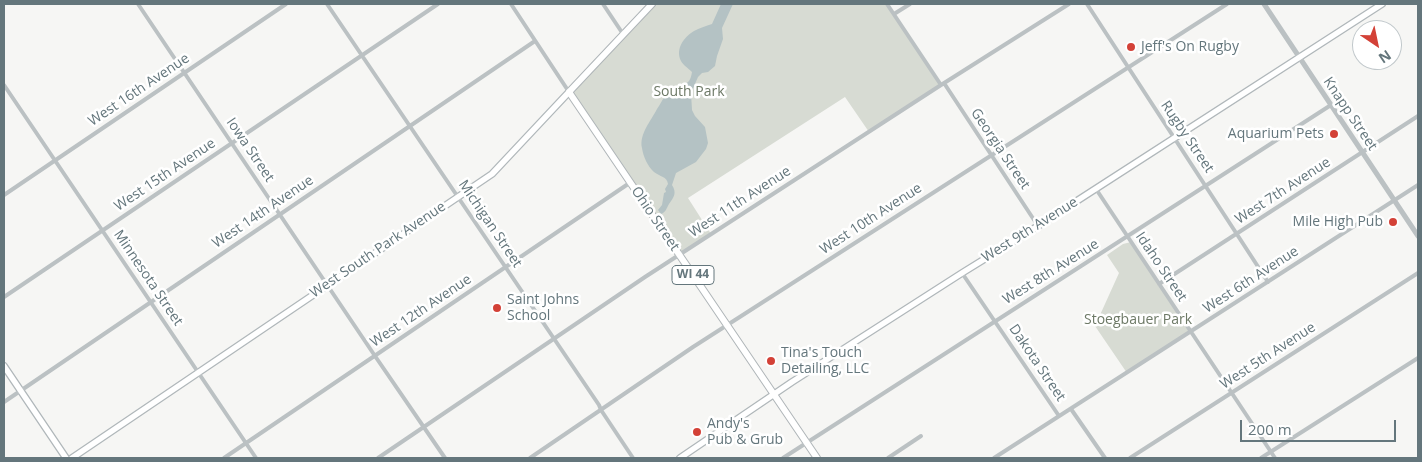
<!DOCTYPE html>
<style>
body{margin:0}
#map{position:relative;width:1422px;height:462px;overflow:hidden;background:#f6f6f4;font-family:"Open Sans",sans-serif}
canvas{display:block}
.frame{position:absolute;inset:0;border:5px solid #64767c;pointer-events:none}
.north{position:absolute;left:1352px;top:20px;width:50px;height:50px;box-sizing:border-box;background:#fff;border:1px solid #c1c8cb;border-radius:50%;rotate:146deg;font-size:14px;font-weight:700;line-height:20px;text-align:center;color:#64767c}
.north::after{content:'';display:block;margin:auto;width:18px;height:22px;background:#d34137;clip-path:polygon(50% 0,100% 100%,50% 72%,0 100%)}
.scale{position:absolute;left:1240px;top:420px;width:156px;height:22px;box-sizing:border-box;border:2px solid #64767c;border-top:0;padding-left:6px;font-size:15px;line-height:18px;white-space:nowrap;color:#64767c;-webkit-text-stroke:4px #fff;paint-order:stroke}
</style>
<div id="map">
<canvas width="1422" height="462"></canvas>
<div class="frame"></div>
<div class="north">N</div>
<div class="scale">200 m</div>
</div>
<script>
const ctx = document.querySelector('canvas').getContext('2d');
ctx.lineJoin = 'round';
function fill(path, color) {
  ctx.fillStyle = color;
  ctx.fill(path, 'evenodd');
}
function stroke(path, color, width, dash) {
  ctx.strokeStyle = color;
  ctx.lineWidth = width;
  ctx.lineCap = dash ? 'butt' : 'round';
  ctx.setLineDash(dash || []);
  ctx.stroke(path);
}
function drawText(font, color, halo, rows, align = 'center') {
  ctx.font = font + ' "Open Sans",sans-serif';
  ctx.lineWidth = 5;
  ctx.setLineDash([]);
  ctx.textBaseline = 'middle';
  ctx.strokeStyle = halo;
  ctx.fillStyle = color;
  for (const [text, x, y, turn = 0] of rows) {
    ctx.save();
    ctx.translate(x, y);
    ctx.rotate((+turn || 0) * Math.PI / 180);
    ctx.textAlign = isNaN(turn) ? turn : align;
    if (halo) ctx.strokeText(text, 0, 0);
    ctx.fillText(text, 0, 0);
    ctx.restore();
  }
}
const green = new Path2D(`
 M651 4H887L940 85 869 132 845 97 688 198 711 234 679 254 570 92Z
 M1131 242 1191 332 1127 373 1095 326 1119 273 1107 255 1123 244Z`);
const water = new Path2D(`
 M721 4H733L722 28 723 39 717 56 715 66 708 72 702 73 698 77 691 93 692 110 695 116 705 127 708 143 706 149 696 162 676 173 672 185C677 193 674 197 669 204 666 209 666 212 661 214L658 210 662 205 664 193 666 192 665 189 668 184C667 176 660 177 654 172 648 167 643 156 642 148 639 134 651 121 657 109 660 105 662 100 665 96 668 92 673 87 677 86 687 83 690 84 692 72 688 68 683 65 681 61 675 49 684 37 694 31 699 28 706 26 712 24Z`);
const minor = new Path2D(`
 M138 4 375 356 445 458
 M327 4 599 405 601 410 633 458
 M511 4 569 92
 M603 4 623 34
 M887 4 941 85
 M1087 4 1268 282
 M894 14 910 4
 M944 83 1038 226
 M4 85 256 458
 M1096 189 1275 458
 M4 195 286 4
 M962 273 1059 416
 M1159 284 1418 116
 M4 297 438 4
 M4 402 535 41
 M1071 409 1105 458
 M224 458 631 182
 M378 458 645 277 941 85 1069 4
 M530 458 693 347 1227 4
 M783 458 1331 105
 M888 458 921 436
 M994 458 1418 185
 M1130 458 1418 273
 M1261 458 1418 358`);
const tertiary = new Path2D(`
 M1264 4 1418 236`);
const secondary = new Path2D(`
 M4 366 66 458
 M72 458 492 174 569 92
 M680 458 792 382 962 273 1038 226 1382 4`);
const primary = new Path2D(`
 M652 4 569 92 817 458`);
const markers = [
 [1131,47,5,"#d34137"],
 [1334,134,5,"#d34137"],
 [1393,222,5,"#d34137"],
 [497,308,5,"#d34137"],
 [771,361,5,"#d34137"],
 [697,432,5,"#d34137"]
];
const shields = [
 [693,275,42]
];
const shieldNames = [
 ["WI 44",693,275]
];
const poiNames = [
 ["Jeff's On Rugby",1141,47],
 ["Aquarium Pets",1324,134,"right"],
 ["Mile High Pub",1383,222,"right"],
 ["Saint Johns",507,300],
 ["School",507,316],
 ["Tina's Touch",781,353],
 ["Detailing, LLC",781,369],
 ["Andy's",707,424],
 ["Pub & Grub",707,440]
];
const streetNames = [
 ["West 16th Avenue",139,90,-34],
 ["Knapp Street",1350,114,56],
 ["Rugby Street",1187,137,56],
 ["Georgia Street",1000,149,56],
 ["Iowa Street",250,150,56],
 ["West 15th Avenue",165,175,-34],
 ["West 7th Avenue",1283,191,-33],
 ["West 11th Avenue",740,202,-33],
 ["West 14th Avenue",263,212,-34],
 ["Ohio Street",655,219,56],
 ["West 10th Avenue",871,219,-33],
 ["Michigan Street",490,224,56],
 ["West 9th Avenue",1030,230,-32],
 ["West South Park Avenue",378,250,-34],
 ["Idaho Street",1161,267,56],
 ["West 8th Avenue",1051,272,-32],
 ["Minnesota Street",148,278,56],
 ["West 6th Avenue",1251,280,-33],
 ["West 12th Avenue",421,311,-34],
 ["West 5th Avenue",1268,356,-33],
 ["Dakota Street",1037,363,56]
];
const parkNames = [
 ["South Park",689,92],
 ["Stoegbauer Park",1138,320]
];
fill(green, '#d7dbd3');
fill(water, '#b4c2c4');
stroke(secondary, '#b0b7ba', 8);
stroke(primary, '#afb5b8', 8);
stroke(minor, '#bbc1c3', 4);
stroke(tertiary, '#bbc1c3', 5);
stroke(secondary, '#fff', 5.5);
stroke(primary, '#fff', 6);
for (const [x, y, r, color] of markers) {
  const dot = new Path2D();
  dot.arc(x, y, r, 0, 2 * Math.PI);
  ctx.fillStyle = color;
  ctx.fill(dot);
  stroke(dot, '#fff', 2);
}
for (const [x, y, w] of shields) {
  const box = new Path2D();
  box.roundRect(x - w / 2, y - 9.5, w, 19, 4);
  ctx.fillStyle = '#fff';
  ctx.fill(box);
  stroke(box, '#64767c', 1);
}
drawText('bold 12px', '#64767c', null, shieldNames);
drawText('14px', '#64767c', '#fff', poiNames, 'left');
drawText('14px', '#64767c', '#fff', streetNames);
drawText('14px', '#6d7966', '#fff', parkNames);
</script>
